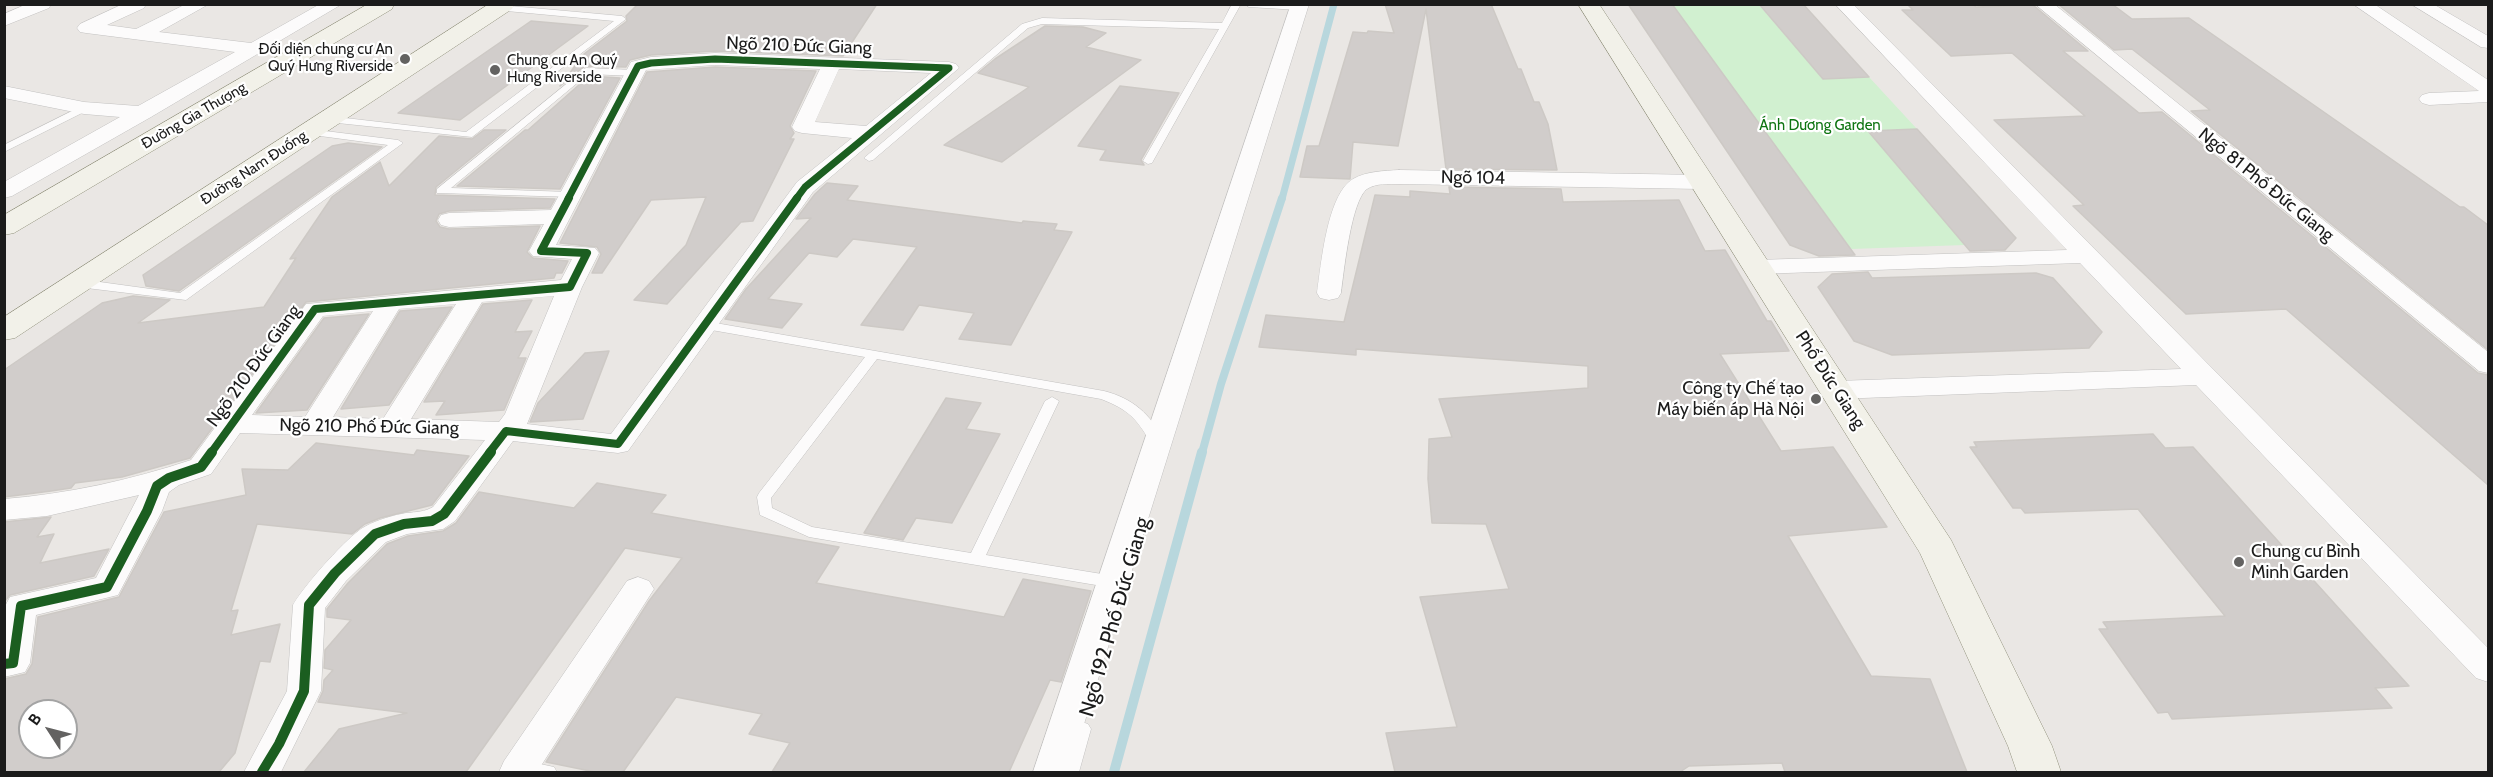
<!DOCTYPE html>
<meta charset="utf-8">
<style>
body{margin:0}
#map{position:relative;width:2493px;height:777px;overflow:hidden;background:#eae7e4;font-family:Cabin,sans-serif}
canvas{display:block}
.frame{position:absolute;inset:0;border:6px solid #1b1b1b;pointer-events:none}
.north{position:absolute;left:18px;top:699px;width:60px;height:60px;box-sizing:border-box;background:#fff;border:2px solid #a4a4a4;border-radius:50%;rotate:306deg;font-size:16px;font-weight:700;line-height:24px;text-align:center;color:#1b1b1b}
.north::after{content:'';display:block;margin:auto;width:21px;height:27px;background:#636261;clip-path:polygon(50% 0,100% 100%,50% 72%,0 100%)}
</style>
<div id="map">
<canvas width="2493" height="777"></canvas>
<div class="frame"></div>
<div class="north">B</div>
</div>
<script>
const ctx = document.querySelector('canvas').getContext('2d');
ctx.lineJoin = 'round';
function fill(path, color) {
  ctx.fillStyle = color;
  ctx.fill(path, 'evenodd');
}
function stroke(path, color, width, dash) {
  ctx.strokeStyle = color;
  ctx.lineWidth = width;
  ctx.lineCap = dash ? 'butt' : 'round';
  ctx.setLineDash(dash || []);
  ctx.stroke(path);
}
function drawText(font, color, halo, rows, align = 'center') {
  ctx.font = font + ' Cabin,sans-serif';
  ctx.lineWidth = 4.5;
  ctx.setLineDash([]);
  ctx.textBaseline = 'middle';
  ctx.strokeStyle = halo;
  ctx.fillStyle = color;
  for (const [text, x, y, turn = 0] of rows) {
    ctx.save();
    ctx.translate(x, y);
    ctx.rotate((+turn || 0) * Math.PI / 180);
    ctx.textAlign = isNaN(turn) ? turn : align;
    if (halo) ctx.strokeText(text, 0, 0);
    ctx.fillText(text, 0, 0);
    ctx.restore();
  }
}
const park = new Path2D(`
 M1672 5H1759L1823 79 1869 77 1917 129 1868 131 1965 245 1851 249Z`);
const streamFar2 = new Path2D(`
 M1282 199 1334 4`);
const streamFar1 = new Path2D(`
 M1202 453 1221 384 1282 198`);
const stream = new Path2D(`
 M1114 772 1202 452`);
const building = new Path2D(`
 M638 4H877L843 56 715 51 651 55 630 60 626 67 585 66 560 86 584 54 627 21 626 16Z
 M1385 4H1491L1518 69H1521L1534 102H1539L1548 124 1557 170 1446 169 1426 9 1398 146 1353 142 1350 179 1300 177 1307 146H1319L1353 32 1367 33 1368 31 1394 33Z
 M1628 4H1672L1855 255 1819 256 1790 245Z
 M1759 4H1803L1869 77 1823 79Z
 M1907 4H1972L1976 7 2033 5 2088 51H2063L2139 113 2162 112 2478 373 2488 375V485L2286 309 2186 314 2073 206 2084 205 1994 120 2085 116 2012 53 1951 56 1902 10H1913Z
 M2058 4H2112L2132 19 2189 18 2460 207H2464L2488 225V350L2191 111 2210 110 2132 49 2114 50Z
 M531 21 588 26 460 120 398 113Z
 M1045 26 1083 27 1106 33 1086 47 1141 60 1002 162 944 145 1029 87 978 73 995 59Z
 M715 67 816 71 790 126 794 133 790 139H794L753 221 741 222 667 304 634 300 686 245 706 197 651 200 602 273H592L601 254 597 247 560 243 647 72Z
 M589 76 620 78 560 189 457 186 525 130H528Z
 M1120 86 1179 93 1141 160 1144 165 1100 160 1106 150 1078 146Z
 M1917 129 2016 238 2005 250 1970 251 1868 131Z
 M484 130H506L436 187 435 195 555 199 550 208 449 211 439 214 436 221 440 227 449 229 540 226 527 252 533 258 568 261 562 273H556L554 278 306 302 190 458 122 477 75 483 71 488 51 491 4 497V370L102 303 133 296 170 300 138 323 264 307 296 258 290 259 332 197 380 162 389 186 439 136 472 139Z
 M348 143 382 147 179 291 146 286 143 275 332 146Z
 M827 183 858 186 847 200 1022 223 1023 221 1057 224 1054 230 1072 232 1011 345 959 339 974 313 919 305 903 330 861 325 917 247 853 239 837 257 809 253 768 299 802 304 782 328 725 319 746 289 811 218 796 219 815 194Z
 M1449 187 1561 189 1563 202 1679 200 1705 251 1725 250 1767 321H1771L1789 351 1720 354 1781 451 1833 447 1887 527 1788 536 1871 676 1930 679 1967 772H1785L1782 763 1689 766 1680 772H1395L1386 733 1457 727 1420 597 1509 589 1486 524 1432 523 1428 479 1429 439 1452 437 1439 399 1588 388V366L1356 349V355L1259 347 1266 315 1344 322 1375 195 1410 197V191L1450 194Z
 M1868 272 1872 278 2036 273 2053 278 2102 332 2089 348 1892 355 1854 341 1818 287 1832 274Z
 M532 300 515 332 532 331 518 358H526L504 410 436 415 445 401 424 402 483 304Z
 M452 307 389 405 341 409 400 311Z
 M369 314 307 410 256 413 324 318Z
 M609 351 583 419 530 422 538 403 585 353Z
 M946 398 981 403 966 429 1000 434 952 523 916 518 903 540 864 533Z
 M2153 434 2165 448 2193 447 2409 686 2375 688 2392 708 2172 719 2168 712 2158 713 2099 629H2108L2103 622 2225 616 2138 509 2025 513 2021 508H2013L1970 447H1977L1974 442Z
 M316 443 414 455 417 450 469 456 432 505 380 518 365 524 352 534 257 524 231 611 238 610 231 635 280 624 270 662 260 661 235 753 219 772H4V679L26 674 32 664 38 617 119 597 164 512 246 495 242 469 288 470ZM30 711H66V747H30Z
 M597 483 666 495 651 513 839 547 816 583 1004 617 1023 579 1091 591 1061 682 1050 680 1009 772H772L790 743 749 734 762 714 676 697 623 772H595L546 762 649 601 682 558 625 548 466 772H304L339 729 407 713 318 702 323 691 324 680 333 670 324 668 325 650 351 620 327 617V609L348 583 387 544 408 536 443 531 456 523 479 492 574 508Z
 M51 517 37 537 54 534 40 563 109 549 94 576 10 595 4 602V522Z`);
const lane = new Path2D(`
 M1232 4H1241L1152 163 1148 164 1143 161 1219 29 1042 24 1028 28 873 160 869 161 864 158 1022 24 1042 18 1222 23Z
 M1245 4H1300L1303 7 1299 10 1249 7Z
 M499 5 622 16 626 19 472 137 328 122 323 119 328 116 466 132 614 21 496 10V6Z
 M586 68 635 70 640 73 635 76 588 74 451 188 570 192 574 193V197L437 193V189Z
 M84 105 88 106V110L4 152V145Z
 M309 129 398 140 403 143 186 300 78 287 72 283 78 279 180 293 388 145 305 134 304 132Z
 M704 321 1104 391C1132 398 1151 414 1163 440L1161 443H1151C1136 418 1129 410 1101 399L877 359 771 498 772 508 812 527 971 553 1045 401 1052 397 1059 401 986 555 1114 576 1120 578 1122 582 1120 586 1114 588 809 537 760 515 757 497 759 493 865 357 700 328 698 325 700 322Z
 M1082 722 1088 724 1091 729 1079 772H1061L1073 729 1076 724Z
 M522 760 554 767 557 772H515L513 768 516 763Z`);
const street = new Path2D(`
 M27 4H51L49 8 4 26V14Z
 M123 4H146L144 8 107 25 136 29 186 4H209L159 32 251 43 320 4H342L151 117 12 196 4 198V182L120 117 84 114 4 98V86L84 102 138 106 235 52 86 33 80 32 77 28 80 24Z
 M1291 4H1309L1069 772H1033Z
 M1835 4H1853L2488 648V682L2476 678 2196 385 1837 399 1827 396 1823 390 1827 384 1837 381 2181 369 2080 263 1757 274 1749 272 1745 267 1749 262 1757 260 2067 250Z
 M2035 4H2054L2488 352V373L2479 371Z
 M2353 4H2374L2488 80V102L2429 105 2422 103 2419 99 2422 95 2429 93 2479 91Z
 M2411 4H2433L2488 36V48L2481 47Z
 M715 53 949 62 956 64 959 68 813 192 628 451 618 453 513 441 455 521 443 529 407 534 386 542 346 581 325 608 321 691 281 772H244L287 691 293 605C303 587 349 534 366 526 377 520 394 515 406 513 417 512 424 512 433 507L485 440 240 433 211 474 179 485 169 492 162 511 118 595 36 615 30 663 25 672 4 677V608L10 597 96 578 139 495 47 516 4 520V499C67 494 131 480 191 460L306 304 561 280 572 259 533 256 529 251 544 224 449 227 441 225 438 220 441 215 449 213 551 210 631 62 651 57ZM715 65 820 69 792 127 795 131 802 133 852 138 797 182 611 434 527 424 582 287 599 253 595 248 556 245 646 70ZM839 69 931 73 866 126 815 122ZM554 296 505 414 499 422 411 419 482 302ZM456 304 383 419 333 417 399 309ZM373 311 305 417 252 415 323 316Z
 M1399 170 1702 175 1710 177 1713 182 1710 187 1702 189 1399 184C1389 184 1376 183 1367 189 1351 201 1344 272 1341 293L1338 298 1329 300 1320 298 1317 293C1321 265 1327 194 1353 179 1367 171 1384 171 1399 170Z
 M638 577 649 581 654 589 537 772H499L504 761 627 581Z`);
const secondary = new Path2D(`
 M368 4H394L392 9 14 233 4 235V215Z
 M489 4H514L512 9 15 338 4 340V317Z
 M1578 4H1599L1951 540 2052 746 2061 772H2017L2008 746 1920 553Z`);
const cyclewayFar2 = new Path2D(`
 M568 199 638 66 651 63 715 59 949 68 805 187 796 199`);
const cyclewayFar1 = new Path2D(`
 M211 453 315 309 570 287 587 253 541 251 569 198
 M489 453 506 431 618 444 797 198`);
const cycleway = new Path2D(`
 M4 664 13 663 21 606 107 587 147 511 157 486 169 478 201 467 212 452
 M262 772 279 744 304 691 309 605 335 573 375 534 404 524 432 521 444 514 491 452`);
const markers = [
 [405,59,6,"#636261"],
 [495,70,6,"#636261"],
 [1816,399,6,"#636261"],
 [2239,562,6,"#636261"]
];
const farPoinames = [
 ["Đối diện chung cư An",393,50],
 ["Quý Hưng Riverside",393,67],
 ["Chung cư An Quý",507,61,"left"],
 ["Hưng Riverside",507,78,"left"]
];
const farStreetnames = [
 ["Đường Gia Thượng",194,116,-30],
 ["Đường Nam Đuống",254,168,-33]
];
const farParknames = [
 ["Ánh Dương Garden",1820,126]
];
const streetNames = [
 ["Ngõ 210 Đức Giang",799,46,2],
 ["Ngõ 104",1473,178,1],
 ["Ngõ 81 Phố Đức Giang",2266,185,39],
 ["Ngõ 210 Đức Giang",254,366,-54],
 ["Phố Đức Giang",1830,380,57],
 ["Ngõ 210 Phố Đức Giang",369,427,1]
];
const poiNames = [
 ["Công ty Chế tạo",1804,389],
 ["Máy biến áp Hà Nội",1804,410],
 ["Chung cư Bình",2251,552,"left"],
 ["Minh Garden",2251,573,"left"]
];
const nearStreetnames = [
 ["Ngõ 192 Phố Đức Giang",1115,617,-74]
];
fill(park, '#d1f0d0');
stroke(streamFar2, '#b8d7dd', 7);
stroke(streamFar1, '#b8d7dd', 8);
stroke(stream, '#b8d7dd', 10);
fill(building, '#d1cdcb');
stroke(building, '#cdc9c5', 1.5);
stroke(lane, '#c2c1c0', 1);
stroke(street, '#c2c1c0', 1);
stroke(secondary, '#92927d', 1);
fill(lane, '#fcfbfb');
fill(street, '#fcfbfb');
fill(secondary, '#f2f1e9');
stroke(cyclewayFar2, '#1b5e20', 7);
stroke(cyclewayFar1, '#1b5e20', 8);
stroke(cycleway, '#1b5e20', 10);
for (const [x, y, r, color] of markers) {
  const dot = new Path2D();
  dot.arc(x, y, r, 0, 2 * Math.PI);
  ctx.fillStyle = color;
  ctx.fill(dot);
  stroke(dot, '#fff', 2);
}
drawText('15px', '#1b1b1b', '#fff', farPoinames, 'right');
drawText('15px', '#1b1b1b', '#fff', farStreetnames);
drawText('15px', '#0e7411', '#fff', farParknames);
drawText('18px', '#1b1b1b', '#fff', streetNames);
drawText('18px', '#1b1b1b', '#fff', poiNames, 'right');
drawText('21px', '#1b1b1b', '#fff', nearStreetnames);
</script>
